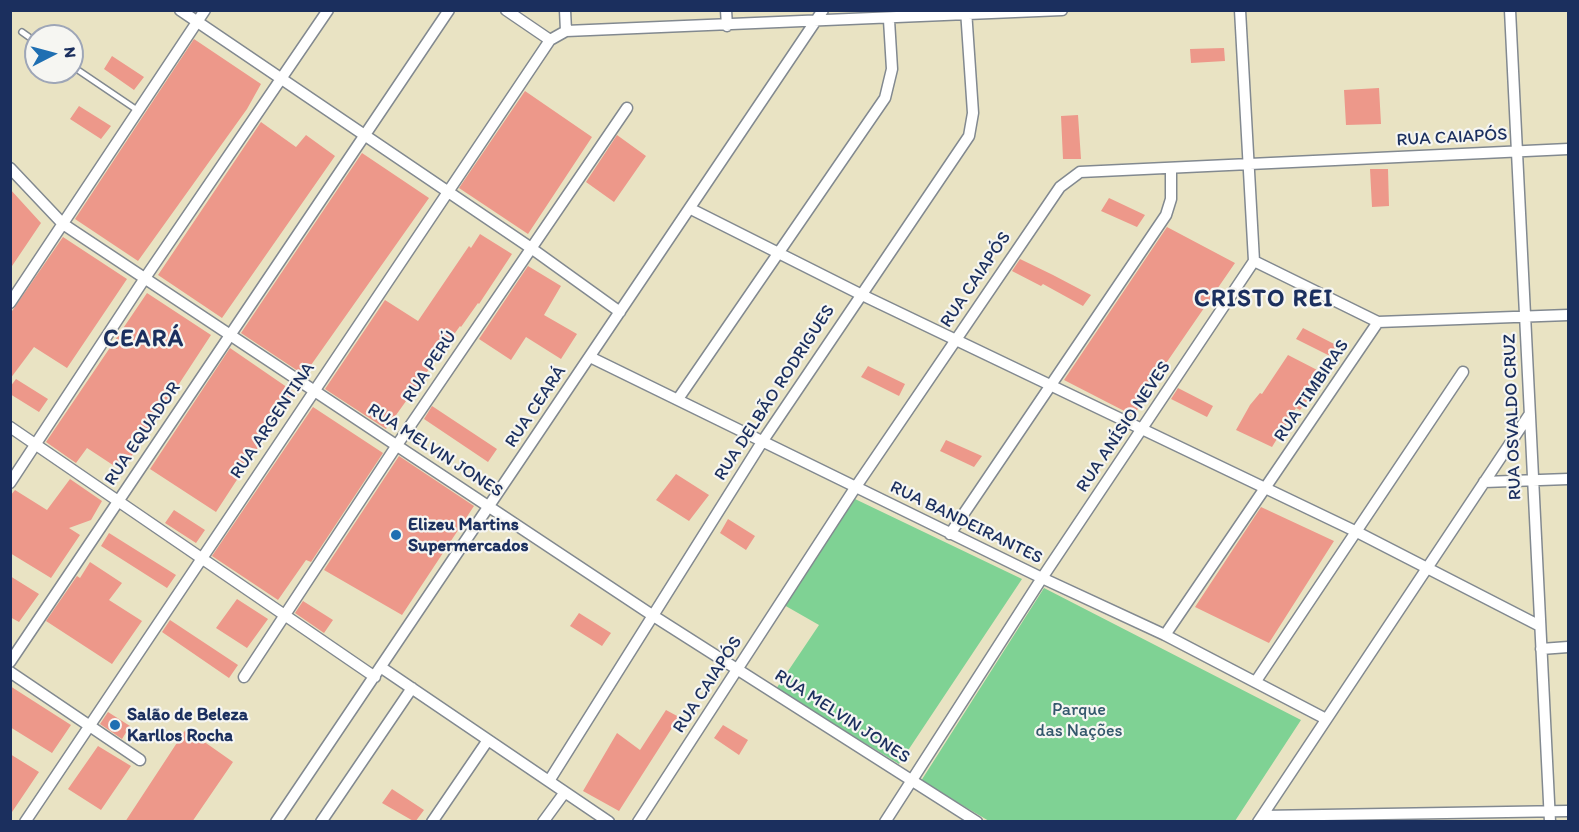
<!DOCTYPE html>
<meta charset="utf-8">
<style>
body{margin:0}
#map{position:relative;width:1579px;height:832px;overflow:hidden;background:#e9e3c3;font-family:Itim,sans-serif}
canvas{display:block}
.frame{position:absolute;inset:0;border:12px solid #1b2f5e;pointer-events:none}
.north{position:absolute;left:24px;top:24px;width:60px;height:60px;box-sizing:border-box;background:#f6f6f2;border:2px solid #9ea6b7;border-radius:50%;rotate:84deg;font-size:16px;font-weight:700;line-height:24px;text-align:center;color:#1b2f5e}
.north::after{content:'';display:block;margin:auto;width:21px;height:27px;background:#1f6fb2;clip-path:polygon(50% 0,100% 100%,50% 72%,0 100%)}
</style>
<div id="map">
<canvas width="1579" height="832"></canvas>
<div class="frame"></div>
<div class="north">N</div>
</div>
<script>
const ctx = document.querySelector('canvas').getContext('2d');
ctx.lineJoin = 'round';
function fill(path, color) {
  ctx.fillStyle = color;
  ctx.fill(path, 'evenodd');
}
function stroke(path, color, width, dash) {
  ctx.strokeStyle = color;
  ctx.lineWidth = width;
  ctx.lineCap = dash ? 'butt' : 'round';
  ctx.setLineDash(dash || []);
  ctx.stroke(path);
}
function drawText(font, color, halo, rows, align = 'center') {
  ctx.font = font + ' Itim,sans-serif';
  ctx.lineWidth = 4.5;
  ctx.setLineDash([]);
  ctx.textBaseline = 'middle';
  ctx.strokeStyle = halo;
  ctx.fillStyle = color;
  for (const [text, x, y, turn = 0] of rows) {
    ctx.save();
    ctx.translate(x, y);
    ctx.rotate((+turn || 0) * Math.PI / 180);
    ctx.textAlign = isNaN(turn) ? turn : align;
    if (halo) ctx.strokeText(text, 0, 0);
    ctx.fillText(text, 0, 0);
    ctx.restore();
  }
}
const green = new Path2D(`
 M855 499 1022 579 899 764 776 689 819 625 784 605Z
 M1044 588 1301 720 1235 821H989L921 781Z`);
const building = new Path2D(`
 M194 39 261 84 247 109 138 261 75 219Z
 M1224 48 1225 61 1191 63 1190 49Z
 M112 56 144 77 134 90 104 69Z
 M1379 88 1381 124 1346 125 1344 90Z
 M525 91 592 137 528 234 459 188Z
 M79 106 111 126 101 139 70 119Z
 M1078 115 1081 159H1063L1061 116Z
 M261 122 296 147 306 135 335 156 222 318 158 275Z
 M617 135 646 156 614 202 586 182Z
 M362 153 429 198 304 375 241 333Z
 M1370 169H1388L1389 206 1372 207Z
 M10 189 41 223 10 269Z
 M1109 198 1145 215 1137 227 1101 211Z
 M1167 227 1235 263 1149 388 1134 416 1064 380Z
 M480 234 512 254 479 304 478 303 461 327 460 326 386 429 325 389 385 300 418 321 469 246 471 248Z
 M63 237 127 279 67 368 34 347 10 379V314Z
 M1020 259 1053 275 1091 295 1083 306 1043 284 1041 286 1012 271Z
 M528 266 561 286 544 315 577 334 561 359 526 337 511 360 479 339Z
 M147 293 211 335 122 471 87 448 76 463 46 442Z
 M1303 328 1338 346 1332 357 1296 339Z
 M230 348 294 392 216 512 150 469Z
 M1288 355 1323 373 1309 398 1300 410 1296 408 1272 447 1236 430 1250 405 1260 393 1262 394Z
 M868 366 905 384 899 396 861 377Z
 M16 379 48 399 39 412 10 394V387Z
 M1178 388 1213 406 1207 417 1171 399Z
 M432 406 497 449 488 462 424 419Z
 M313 407 383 453 311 562 306 560 278 600 212 556Z
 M946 440 982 456 974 467 940 451Z
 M399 456 474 506 402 615 324 570Z
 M676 474 709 495 689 521 656 500Z
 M70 479 102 501 91 520 69 528 80 535 51 578 10 553V496L15 490 47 510Z
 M1261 507 1334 541 1269 643 1195 607Z
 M174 510 205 530 196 543 165 523Z
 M728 519 755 536 746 550 720 533Z
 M109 533 176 575 167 588 101 546Z
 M90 562 122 583 109 600 142 621 112 664 46 621 77 576 80 578Z
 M10 576 39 594 19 622 10 617Z
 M237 599 268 619 247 648 216 628Z
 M303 601 333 620 324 633 295 613Z
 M579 613 611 633 602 646 570 626Z
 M170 620 238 665 229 678 162 632Z
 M10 686 71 725 52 753 10 727Z
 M666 710 679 717 619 811 583 791 617 733 640 750Z
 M108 712 130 726 122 739 100 724Z
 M723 725 748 740 739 755 714 738Z
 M186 729 233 762 192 822H125Z
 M98 746 131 766 101 810 68 789Z
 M10 754 39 772 10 815Z
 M392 789 424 810 415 822 382 803Z`);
const service = new Path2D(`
 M22 32 36 42
 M72 66 137 110`);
const minor = new Path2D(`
 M180 10 531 248 620 312
 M506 10 550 40 566 31 1062 10
 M565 10 566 31
 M726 10 727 26
 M1510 10 1550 822
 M10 168 63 224 652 615 977 822
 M691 209 860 294 1357 532 1540 626
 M1254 261 1378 322
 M10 303 205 10
 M590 357 1042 578 1165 635 1326 719
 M678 399 885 98 892 69 889 20
 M10 427 375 677
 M1484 482 1568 479
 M10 483 145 278 328 10
 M950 534 1166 215 1171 199V168
 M1165 635 1378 322 1568 315
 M1541 649 1568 647
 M10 662 449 10
 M382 668 609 822
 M10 672 140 760
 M244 677 397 445 627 108
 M1256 681 1463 372
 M549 781 762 442 969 136 973 113 966 10
 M1262 816 1568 811
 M25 822 550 40
 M276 822 823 10
 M321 822 412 688
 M432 822 488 740
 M543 822 565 792
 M638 822 855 488 1060 187 1080 172 1568 149
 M885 822 1042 578 1254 261 1240 10
 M1258 822 1529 415`);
const markers = [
 [396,535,6,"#1f6fb2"],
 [115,725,6,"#1f6fb2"]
];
const streetNames = [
 ["RUA CAIAPÓS",1452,138,-3],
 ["RUA CAIAPÓS",976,280,-56],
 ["RUA PERÚ",430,367,-56],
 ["RUA TIMBIRAS",1312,391,-56],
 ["RUA DELBÃO RODRIGUES",775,393,-57],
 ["RUA CEARÁ",536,407,-56],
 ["RUA OSVALDO CRUZ",1513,417,-92],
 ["RUA ARGENTINA",273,421,-56],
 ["RUA ANÍSIO NEVES",1124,427,-56],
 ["RUA EQUADOR",143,434,-56],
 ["RUA MELVIN JONES",435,451,33],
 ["RUA BANDEIRANTES",966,523,26],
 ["RUA CAIAPÓS",708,685,-57],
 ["RUA MELVIN JONES",842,717,33]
];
const poiNames = [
 ["Elizeu Martins",408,525],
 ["Supermercados",408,546],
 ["Salão de Beleza",127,715],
 ["Karllos Rocha",127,736]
];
const parkNames = [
 ["Parque",1079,710],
 ["das Nações",1079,731]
];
const districtNames = [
 ["CRISTO REI",1264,300],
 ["CEARÁ",144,340]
];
fill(green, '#7fd294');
fill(building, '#ed988a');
stroke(service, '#828990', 8);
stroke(minor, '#828990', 13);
stroke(service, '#fff', 5);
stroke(minor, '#fff', 10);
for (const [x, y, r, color] of markers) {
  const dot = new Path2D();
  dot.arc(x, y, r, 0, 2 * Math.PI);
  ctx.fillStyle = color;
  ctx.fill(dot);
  stroke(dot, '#f6f6f2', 2);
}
drawText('18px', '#1b2f5e', '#f6f6f2', streetNames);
drawText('bold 18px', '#1b2f5e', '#f6f6f2', poiNames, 'left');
drawText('18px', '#34586c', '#f6f6f2', parkNames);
ctx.letterSpacing = '1.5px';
drawText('bold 24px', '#1b2f5e', '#f6f6f2', districtNames);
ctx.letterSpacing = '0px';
</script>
